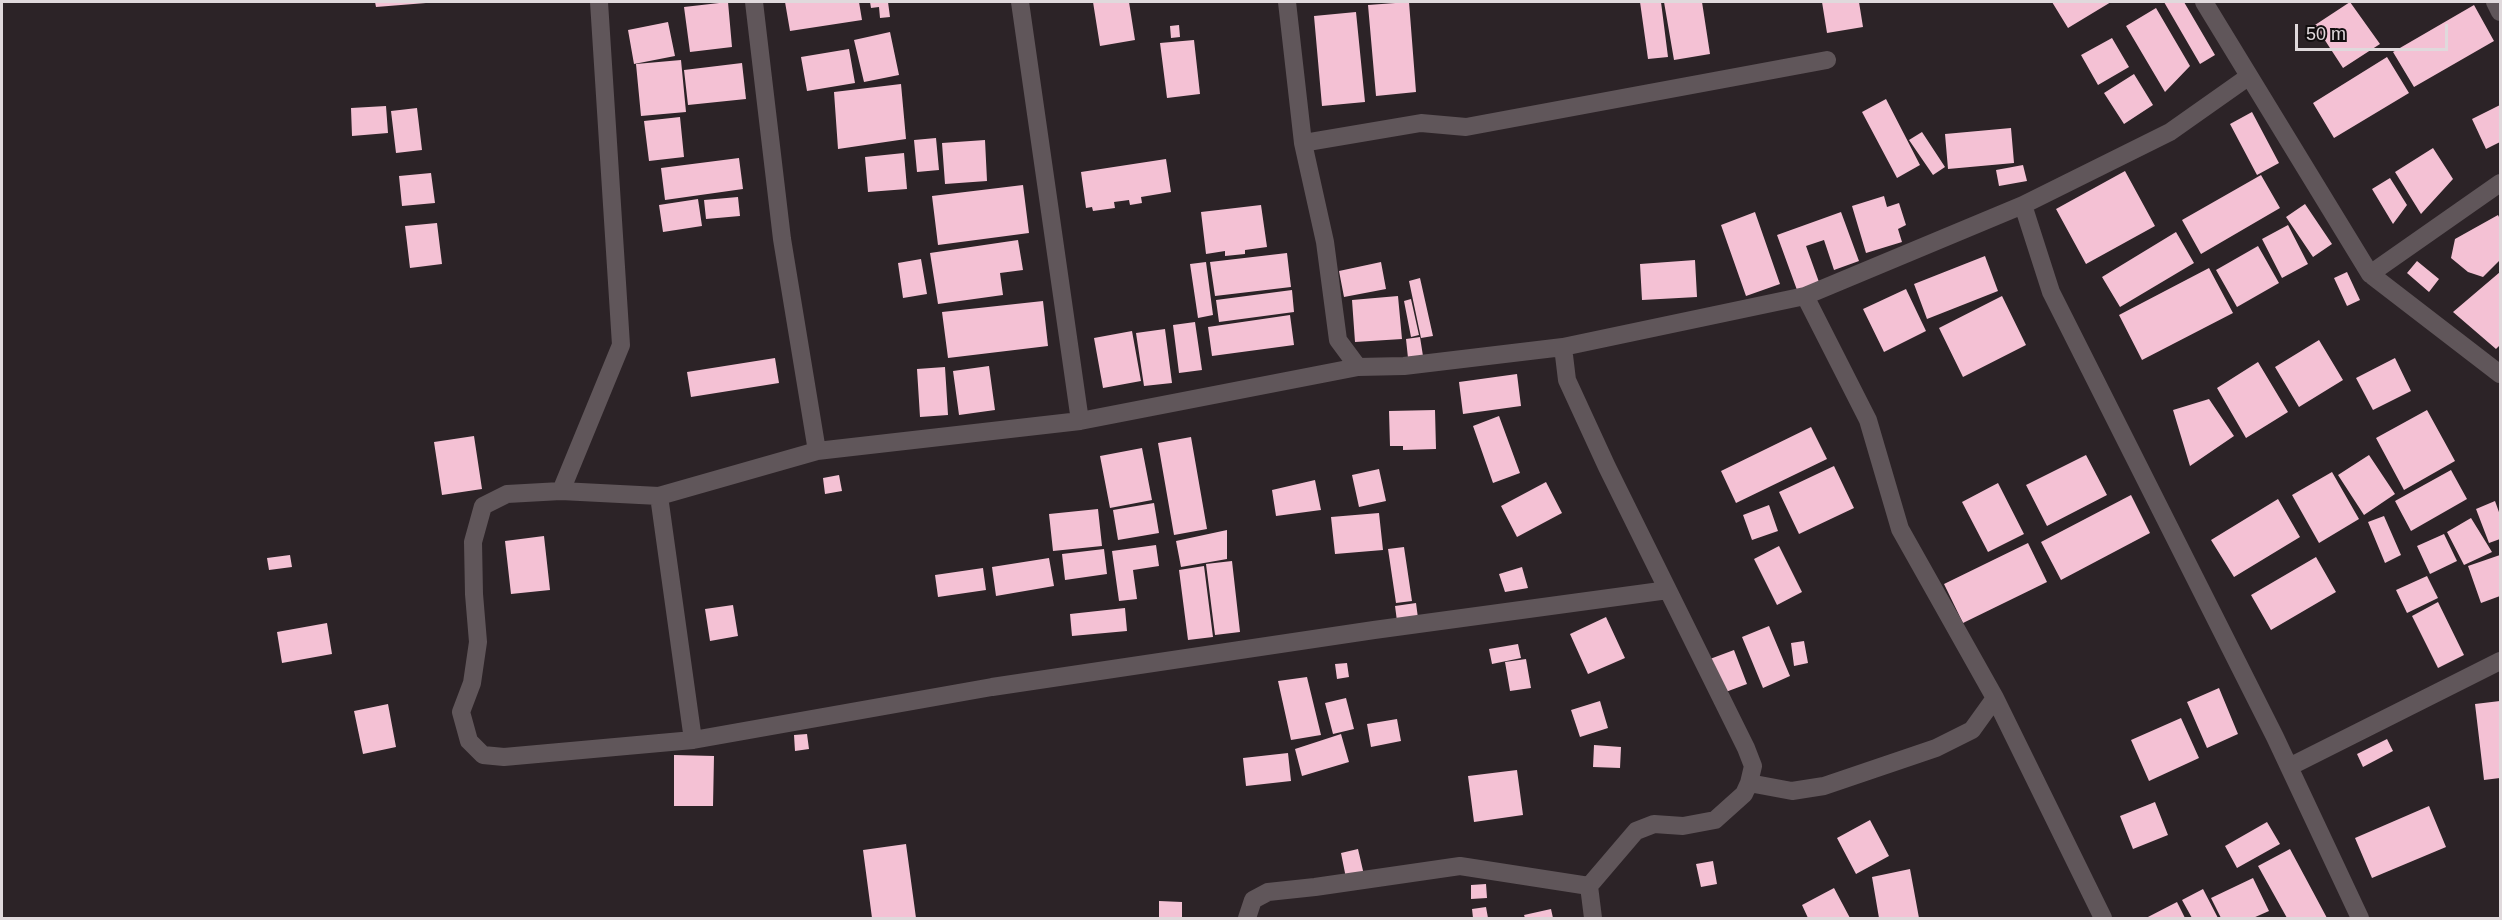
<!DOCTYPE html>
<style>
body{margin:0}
#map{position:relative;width:2502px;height:920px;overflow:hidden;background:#2c2327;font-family:Arial,sans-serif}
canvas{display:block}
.frame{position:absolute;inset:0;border:3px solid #e0d9dc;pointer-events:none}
.scale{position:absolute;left:2295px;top:24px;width:153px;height:27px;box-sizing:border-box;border:3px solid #e0d9dc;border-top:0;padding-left:8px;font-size:18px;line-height:21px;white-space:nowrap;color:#e0d9dc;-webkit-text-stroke:4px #120e0f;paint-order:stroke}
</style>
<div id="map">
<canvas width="2502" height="920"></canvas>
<div class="frame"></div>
<div class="scale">50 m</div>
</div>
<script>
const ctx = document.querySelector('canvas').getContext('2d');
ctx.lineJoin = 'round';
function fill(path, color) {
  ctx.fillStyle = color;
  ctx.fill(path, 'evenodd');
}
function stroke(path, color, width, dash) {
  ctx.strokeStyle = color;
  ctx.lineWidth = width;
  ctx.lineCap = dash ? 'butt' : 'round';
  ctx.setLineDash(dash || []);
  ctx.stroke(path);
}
const building = new Path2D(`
 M375 2H426V3L376 7Z
 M728 2 732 47 690 52 684 7Z
 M785 2H859L862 20 790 31Z
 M870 2H888L890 17 880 18 879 7 871 8Z
 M1093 2H1129L1135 40 1100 46Z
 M1409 2 1416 92 1376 96 1368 5Z
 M1640 2H1661L1668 57 1648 59Z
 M1664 2H1702L1710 54 1674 60Z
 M1822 2H1859L1863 27 1827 33Z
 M2052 2H2111L2068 28Z
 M2164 2H2184L2215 55 2200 64Z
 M2350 2 2380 44 2343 68 2315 25Z
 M2474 5 2494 41 2414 87 2393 52Z
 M2156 8 2190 66 2165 92 2126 26Z
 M1356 12 1365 102 1322 106 1314 16Z
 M668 22 675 56 634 64 628 30Z
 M1179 25 1180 37 1171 38 1170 26Z
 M890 32 899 75 864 82 854 40Z
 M2112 38 2129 67 2098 85 2081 55Z
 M1194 40 1200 94 1167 98 1160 43Z
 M849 49 855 83 807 91 801 57Z
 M2387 57 2409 93 2334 138 2313 103Z
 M681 60 686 112 641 116 636 64Z
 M742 63 746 99 688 105 684 70Z
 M2134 74 2153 105 2124 124 2104 93Z
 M901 84 906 139 838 149 834 92Z
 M1886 99 1920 165 1897 178 1862 112Z
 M2500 105V142L2486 149 2472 119Z
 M386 106 388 133 352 136 351 108Z
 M417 108 422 150 396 153 391 111Z
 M2252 112 2279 163 2257 175 2230 124Z
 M680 117 684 157 649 161 644 121Z
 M2011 128 2014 163 1948 169 1945 134Z
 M1922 132 1945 167 1933 175 1909 140Z
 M936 138 939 170 917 172 914 140Z
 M985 140 987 181 945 184 942 143Z
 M2433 148 2453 179 2421 214 2395 172Z
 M904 153 907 189 868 192 865 157Z
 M739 158 743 189 665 200 661 168Z
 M1166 159 1171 192 1141 197 1142 203 1130 205 1129 200 1114 202 1115 208 1093 211 1092 207 1086 208 1081 172Z
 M2023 165 2027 181 1999 186 1996 170Z
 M2125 171 2155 226 2086 264 2056 209Z
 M431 173 435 203 402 206 399 176Z
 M2261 175 2280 208 2201 254 2182 220Z
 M2390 178 2407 205 2393 224 2372 189Z
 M1023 185 1029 233 938 245 932 196Z
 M1884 196 1887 207 1899 203 1906 225 1898 229 1902 242 1866 253 1852 206Z
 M738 197 740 216 706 219 704 200Z
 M698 199 702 226 663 232 659 205Z
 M2305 204 2332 244 2313 257 2286 217Z
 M1261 205 1267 247 1245 250V254L1225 256V251L1206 254 1201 212Z
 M1755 212 1780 284 1746 296 1721 225Z
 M1841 212 1859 261 1834 270 1824 240 1806 246 1819 282 1797 290 1777 235Z
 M2498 215 2500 219V260L2483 277 2468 272 2451 258 2455 239Z
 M437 223 442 264 410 268 405 226Z
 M2288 225 2308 264 2282 278 2262 239Z
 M2176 232 2194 263 2120 307 2102 277Z
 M1018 240 1023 270 1000 273 1003 295 938 304 930 253Z
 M2258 246 2279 283 2237 307 2216 270Z
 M1287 253 1291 287 1215 296 1210 262Z
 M1985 256 1998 291 1927 319 1914 284Z
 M921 259 927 294 903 298 898 263Z
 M1695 260 1697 297 1642 300 1640 264Z
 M2417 261 2439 279 2429 292 2407 273Z
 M1206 262 1213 315 1198 318 1190 264Z
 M1381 262 1386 289 1344 297 1339 271Z
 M2209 268 2233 313 2142 360 2119 315Z
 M2347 272 2360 300 2347 306 2334 278Z
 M2500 272V345L2496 349 2453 312Z
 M1420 278 1433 336 1421 338 1409 281Z
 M1906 289 1926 331 1884 352 1863 309Z
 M1292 290 1294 312 1219 322 1216 300Z
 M1398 296 1402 339 1355 342 1352 300Z
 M2002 296 2026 345 1963 377 1939 328Z
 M1411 299 1419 335 1411 337 1404 301Z
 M1043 301 1048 346 948 358 942 312Z
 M1290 315 1294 345 1212 356 1208 327Z
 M1195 322 1202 370 1179 373 1173 325Z
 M1165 329 1172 383 1144 386 1136 333Z
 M1132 331 1141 381 1103 388 1094 338Z
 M1420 337 1423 356 1408 358 1406 339Z
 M2319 340 2343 380 2299 407 2275 367Z
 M775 358 779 383 691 397 687 372Z
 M2395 358 2411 391 2373 410 2356 378Z
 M2258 362 2288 412 2246 438 2217 388Z
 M989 366 995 410 959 415 953 371Z
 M945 367 948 415 920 417 917 369Z
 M1517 374 1521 406 1463 414 1459 382Z
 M2209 399 2234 436 2190 466 2173 410Z
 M1435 410 1436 449 1403 450V446H1390L1389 411Z
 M2427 410 2455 461 2404 490 2376 438Z
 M1499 416 1520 473 1493 483 1473 426Z
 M1811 427 1827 459 1736 503 1721 471Z
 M474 436 482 489 442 495 434 442Z
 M1191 437 1207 529 1174 535 1158 443Z
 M1142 448 1152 500 1110 508 1100 456Z
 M2086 455 2107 495 2047 526 2026 485Z
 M2369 455 2395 494 2364 515 2338 475Z
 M1834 466 1854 508 1799 534 1779 492Z
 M1379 469 1386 501 1359 507 1352 475Z
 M2451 470 2467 499 2411 531 2395 501Z
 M2332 472 2359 519 2319 543 2292 495Z
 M839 475 842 491 825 494 823 478Z
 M1315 480 1321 510 1276 516 1272 490Z
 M1546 482 1562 513 1517 537 1501 506Z
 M1998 483 2024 534 1988 552 1962 502Z
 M2131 495 2150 533 2061 580 2041 542Z
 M2278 499 2300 537 2234 577 2211 540Z
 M2495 501 2500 515V539L2489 543 2476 509Z
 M1154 503 1159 533 1118 540 1113 510Z
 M1769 505 1778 531 1752 540 1743 515Z
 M1098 509 1102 546 1053 551 1049 514Z
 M1379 513 1383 550 1335 554 1331 517Z
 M2384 516 2401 555 2385 563 2368 522Z
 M2471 518 2492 552 2464 565 2447 532Z
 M1227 530V559L1181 567 1176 541Z
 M2444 534 2457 561 2430 574 2417 546Z
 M544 536 550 590 511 594 505 541Z
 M2028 543 2047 582 1963 623 1944 584Z
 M1156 545 1159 566 1133 570 1137 599 1119 601 1112 551Z
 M1779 546 1802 592 1777 605 1754 559Z
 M1404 547 1412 601 1396 603 1388 549Z
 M1104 549 1107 574 1065 580 1062 554Z
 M290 555 292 567 269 570 267 558Z
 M2500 555V596L2481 603 2468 566Z
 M2316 557 2336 592 2271 630 2251 595Z
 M1049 558 1054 586 996 596 992 567Z
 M1232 561 1240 632 1215 635 1206 564Z
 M1204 566 1213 637 1188 640 1179 570Z
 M1522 567 1528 588 1505 592 1499 574Z
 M983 568 986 590 938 597 935 575Z
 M2427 576 2438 598 2407 613 2396 590Z
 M2438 602 2464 655 2438 668 2412 616Z
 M1416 603 1418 618 1397 621 1395 606Z
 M733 605 738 636 710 641 705 609Z
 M1125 608 1127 631 1072 636 1070 614Z
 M1606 617 1625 658 1588 674 1570 634Z
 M327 623 332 654 282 663 277 632Z
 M1769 626 1790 676 1763 688 1742 637Z
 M1804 641 1808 663 1794 666 1791 643Z
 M1518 644 1521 658 1492 664 1489 649Z
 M1734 650 1747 684 1723 693 1710 659Z
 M1526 659 1531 688 1510 691 1505 662Z
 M1347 663 1349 677 1337 679 1335 664Z
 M1307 677 1321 735 1291 740 1278 681Z
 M2219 688 2238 734 2207 748 2187 702Z
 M1346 698 1354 729 1333 734 1325 703Z
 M1600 701 1608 728 1580 737 1571 710Z
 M2500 701V778L2484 780 2475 704Z
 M388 704 396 747 363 754 354 711Z
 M2181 718 2199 758 2149 781 2131 740Z
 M1397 719 1401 741 1371 747 1367 724Z
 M807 734 809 749 795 751 794 735Z
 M1341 734 1349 762 1302 776 1295 749Z
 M2387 739 2393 751 2363 767 2357 754Z
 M1594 745 1621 747 1620 768 1593 767Z
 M1288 753 1291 781 1246 786 1243 758Z
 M674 755 714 756 713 806H674Z
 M1517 770 1523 815 1474 822 1468 776Z
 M2155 802 2168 835 2133 849 2120 816Z
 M2429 806 2446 847 2372 878 2355 838Z
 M1870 820 1889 856 1856 874 1837 838Z
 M2267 822 2280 844 2237 868 2225 846Z
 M906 844 916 918H872L863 850Z
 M1358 849 1364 875 1346 878 1341 853Z
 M2290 849 2327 918H2287L2258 866Z
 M1713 861 1717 884 1701 887 1696 864Z
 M1910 869 1919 918H1879L1872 877Z
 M2253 878 2269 911 2253 918H2221L2211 898Z
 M1486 884 1487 898 1471 899V885Z
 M1834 888 1850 918H1808L1802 905Z
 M2203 889 2218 918H2192L2182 900Z
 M1159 901 1182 902V918H1159Z
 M2177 902 2185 918H2146Z
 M1486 907 1488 918H1473L1472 909Z
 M1551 909 1553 918H1525L1524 915Z`);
const street = new Path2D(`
 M754 2 782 239 817 451
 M1020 2 1080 421
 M1287 2 1303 143 1325 242 1338 340 1358 367 1404 366 1563 347
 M2204 2 2370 274 2500 374
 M2495 2 2500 12
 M1303 143 1421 123 1466 127 1827 60
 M2023 205 2051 292 2275 737 2360 918
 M2370 274 2500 183
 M1805 296 1868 420 1900 529 1995 698 2103 918
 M1358 367 1080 421 817 451 659 496 561 491 507 494 483 506 473 542 474 594 478 642 472 683 461 712 469 741 483 755 504 757 693 740 992 687 1374 630 1668 590
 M561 491 621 345 599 2
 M659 496 693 740
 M2289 767 2500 661
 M1749 783 1792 791 1824 786 1936 748 1972 730 1995 698
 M1247 918 1253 900 1268 892 1315 887 1460 866 1589 886
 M1593 918 1589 886 1636 831 1654 824 1683 826 1715 820 1744 794 1749 783 1753 766 1746 748 1607 467 1567 380 1563 347 1805 296 2023 205 2170 132 2248 77`);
fill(building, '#f4c1d4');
stroke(street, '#60565a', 18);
</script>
